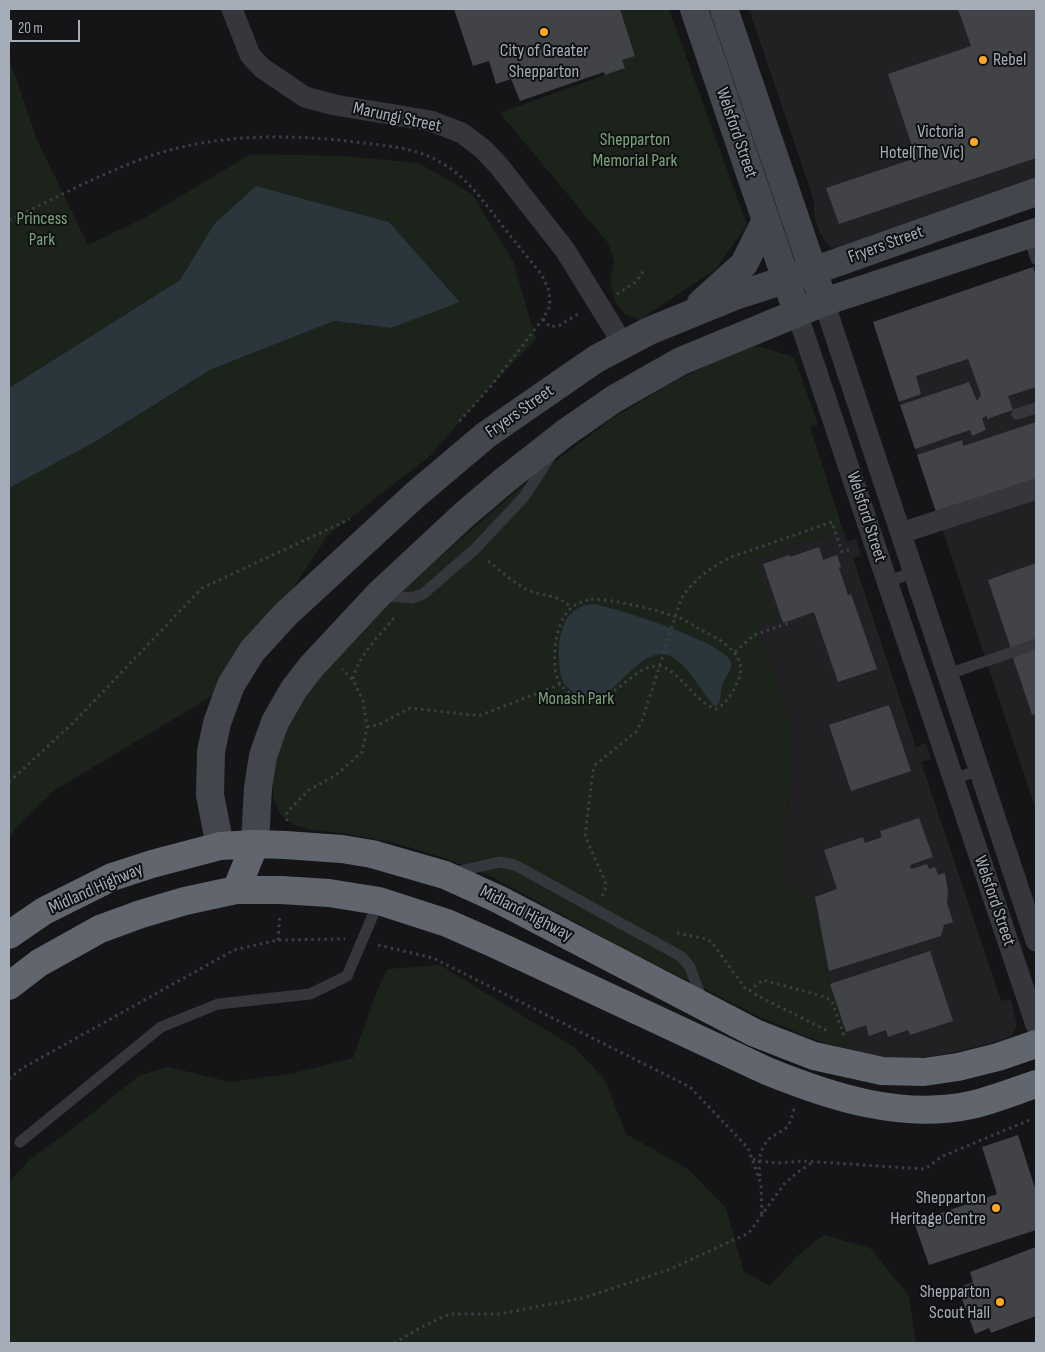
<!DOCTYPE html>
<style>
body{margin:0}
#map{position:relative;width:1045px;height:1352px;overflow:hidden;background:#151517;font-family:"Sofia Sans Condensed",sans-serif}
canvas{display:block}
.frame{position:absolute;inset:0;border:10px solid #a5adb9;pointer-events:none}
.scale{position:absolute;left:10px;top:20px;width:70px;height:22px;box-sizing:border-box;border:2px solid #a5adb9;border-top:0;padding-left:6px;font-size:15px;line-height:18px;white-space:nowrap;color:#a5adb9;-webkit-text-stroke:4px #101012;paint-order:stroke}
</style>
<div id="map">
<canvas width="1045" height="1352"></canvas>
<div class="frame"></div>
<div class="scale">20 m</div>
</div>
<script>
const ctx = document.querySelector('canvas').getContext('2d');
ctx.lineJoin = 'round';
function fill(path, color) {
  ctx.fillStyle = color;
  ctx.fill(path, 'evenodd');
}
function stroke(path, color, width, dash) {
  ctx.strokeStyle = color;
  ctx.lineWidth = width;
  ctx.lineCap = dash ? 'butt' : 'round';
  ctx.setLineDash(dash || []);
  ctx.stroke(path);
}
function drawText(font, color, halo, rows, align = 'center') {
  ctx.font = font + ' "Sofia Sans Condensed",sans-serif';
  ctx.lineWidth = 4;
  ctx.setLineDash([]);
  ctx.textBaseline = 'middle';
  ctx.strokeStyle = halo;
  ctx.fillStyle = color;
  for (const [text, x, y, turn = 0] of rows) {
    ctx.save();
    ctx.translate(x, y);
    ctx.rotate((+turn || 0) * Math.PI / 180);
    ctx.textAlign = isNaN(turn) ? turn : align;
    if (halo) ctx.strokeText(text, 0, 0);
    ctx.fillText(text, 0, 0);
    ctx.restore();
  }
}
const built = new Path2D(`
 M749 9H1036V179L835 249 830 246 827 244 821 235 814 216V201Z
 M1036 266V810L873 322Z
 M843 530 847 542 856 539 861 556 853 558 916 747 926 743 931 759 921 762 1001 1001 1011 999 1017 1026 1011 1036 999 1041 952 1053 918 1058 884 1057 851 1051 827 972 813 901 783 881V855L788 815 792 726 757 625 775 620 754 558Z`);
const green = new Path2D(`
 M620 9H669L747 225 715 270 639 320 625 314 615 301 610 281 614 262 608 243 500 113 624 68 622 60 635 55Z
 M9 58 37 140 88 245 146 217 251 154 343 156 419 163 472 194 513 261 536 339 492 385 428 458 328 535 284 602 222 690 55 790 16 828 9 837V488L93 443 210 370 334 321 391 328 460 301 389 222 256 186 214 224 180 280 9 388Z
 M755 345 794 357 818 424 810 427 843 530 754 558 776 620 758 626 792 726 788 815 783 855V881L813 901 827 972 851 1051 810 1038 760 1017 623 948 492 877 447 859 396 843 348 834 312 830 294 825 280 814 273 797 272 774 278 743 294 711 338 651 419 575 520 488 611 419 677 380 734 352Z
 M440 965 574 1047 605 1080 626 1134 688 1169 726 1208 744 1272 770 1286 797 1256 824 1235 870 1248 909 1296 916 1343H9V1182L30 1159 76 1126 140 1075 169 1067 230 1082 294 1073 353 1058 375 996 387 969Z`);
const water = new Path2D(`
 M256 186 389 222 460 302 391 328 334 321 210 370 93 443 9 488V388L180 280 214 224Z
 M593 604C616 608 725 642 731 662 733 669 725 677 723 683 720 690 722 699 718 705L714 706 711 702C700 689 684 659 667 655 632 647 612 716 576 694 560 684 560 675 559 658 558 632 565 606 593 604Z`);
const building = new Path2D(`
 M454 9H620L635 56 622 60 625 68 605 75 604 72 520 101 511 79 496 84 489 61 473 66Z
 M958 9H1036V158L839 224 826 188 916 158 888 74 971 46Z
 M1033 267 1036 277V387L1008 396 1013 410 987 419V416L982 418 986 430 972 436 970 430 915 449 900 405 969 382 977 401 981 395 968 359 916 376 921 394 899 402 873 322Z
 M1036 422V498L942 530 917 455 962 440 963 446Z
 M819 547 823 560 837 555 841 567 839 568 848 595 851 594 877 669 838 682 814 612 783 623 763 564 789 555 790 557Z
 M1036 563V641L1011 649 988 580Z
 M1036 648V714L1032 715 1013 658Z
 M889 705 911 771 851 791 829 725Z
 M919 818 933 857 910 865 911 869 927 864 929 869 935 867 938 875 945 873 948 892 947 903 953 922 944 925 941 936 829 971 815 897 837 889 824 850 863 837 865 843 882 837 880 831Z
 M930 951 953 1021 910 1035 908 1030 888 1037 886 1030 869 1036 866 1025 846 1032 830 984Z
 M1018 1135 1036 1191V1230L929 1265 914 1222 997 1194 982 1147Z
 M1036 1247V1316L991 1333 989 1328 975 1334 958 1288 973 1282 970 1272Z`);
const path = new Path2D(`
 M9 220C52 200 94 177 139 160 208 134 283 133 355 142 386 146 418 147 445 165 466 178 480 197 495 216 510 236 526 255 542 275L549 291 550 306 543 319 491 386 457 424
 M617 294 636 282 644 270
 M543 319 550 327 560 325 578 314
 M488 561C499 570 510 579 522 587 538 597 559 593 571 608
 M591 599C617 600 649 608 674 616 682 618 691 624 698 628 719 639 752 655 737 683 732 694 727 703 716 709 695 702 677 668 659 666 630 665 612 709 581 700 574 697 561 688 558 680 551 662 555 626 568 611 574 604 582 602 591 599Z
 M735 652 754 635 792 622
 M353 679C358 655 380 635 395 617
 M367 727 378 725 410 708 470 715H481L561 684
 M9 782 74 722 202 588 350 519
 M287 821V812L309 790 337 774 362 752 367 727 363 701 353 680 342 669
 M602 896 606 887 605 881 585 836 593 771 596 764 636 732 642 721 681 599C693 580 711 567 731 557L832 522 842 552 853 548
 M677 933 707 939 713 944 745 988 758 996 830 1032
 M278 940 280 914
 M378 945 433 958 690 1087 748 1148 761 1184 762 1217
 M749 991 763 980 825 997 831 1000 833 1004 844 1036
 M9 1079 21 1069 234 950 278 940 345 939
 M753 1159 758 1161 778 1163 802 1161 925 1169 943 1156 1030 1120
 M760 1176C758 1162 759 1149 770 1138 775 1134 782 1132 787 1127 791 1122 792 1115 794 1109
 M394 1343 422 1327 449 1314H499L583 1298 668 1270 749 1233 784 1184 798 1172 813 1162`);
const lane = new Path2D(`
 M1028 234 1036 259
 M1017 414 1036 408
 M887 582 914 572
 M382 595 412 598 423 594 474 550 524 497 552 454
 M948 674 1036 644
 M953 779 980 770
 M451 873 500 862 515 865 682 957 690 967 703 1003
 M20 1142 161 1027 218 1004 310 994 347 976 379 901`);
const street = new Path2D(`
 M232 9 250 55 262 68 305 97 335 105 431 121 462 133 483 149 499 166 565 250 615 331 621 346
 M824 302 1036 941
 M797 313 1036 1025
 M901 533 1036 489`);
const secondary = new Path2D(`
 M694 9 792 297
 M724 9 819 288
 M701 303 744 264 766 220
 M255 844 258 788 263 756 275 722 294 689 311 667 379 594 465 514 505 480 565 433 614 399 681 361 824 302 1036 232
 M220 846 210 795 211 752 217 723 231 685 252 651 286 614 415 495 486 435 596 359 649 331 735 296 813 271 1036 192`);
const highway = new Path2D(`
 M236 890 255 844
 M9 935 44 911 112 877 152 864 220 846 255 844 285 845 342 849 372 854 445 875 498 899 755 1033 814 1056 882 1071 924 1072 958 1067 998 1057 1036 1044
 M9 986 39 963 100 929 141 914 185 901 236 890H281L329 893 379 901 447 923 497 945 767 1071C831 1097 902 1120 971 1105 993 1100 1015 1091 1036 1084`);
const markers = [
 [544,32,5,"#ffa725"],
 [983,60,5,"#ffa725"],
 [974,142,5,"#ffa725"],
 [996,1208,5,"#ffa725"],
 [1000,1302,5,"#ffa725"]
];
const poiNames = [
 ["City of Greater",544,51,"center"],
 ["Shepparton",544,72,"center"],
 ["Rebel",993,60,"left"],
 ["Victoria",964,132],
 ["Hotel(The Vic)",964,153],
 ["Shepparton",986,1198],
 ["Heritage Centre",986,1219],
 ["Shepparton",990,1292],
 ["Scout Hall",990,1313]
];
const streetNames = [
 ["Marungi Street",397,118,12],
 ["Welsford Street",736,133,71],
 ["Fryers Street",886,245,-20],
 ["Fryers Street",520,412,-35],
 ["Welsford Street",866,517,72],
 ["Midland Highway",96,889,-24],
 ["Welsford Street",994,901,71],
 ["Midland Highway",526,914,27]
];
const parkNames = [
 ["Shepparton",635,140],
 ["Memorial Park",635,161],
 ["Princess",42,219],
 ["Park",42,240],
 ["Monash Park",576,699]
];
fill(built, '#212124');
fill(green, '#1b231b');
fill(water, '#2a353c');
fill(building, '#414347');
stroke(path, '#3b3e44', 3, [2.5, 4]);
stroke(lane, '#36373c', 11);
stroke(street, '#36373c', 21);
stroke(secondary, '#43464d', 28);
stroke(highway, '#61656e', 28);
for (const [x, y, r, color] of markers) {
  const dot = new Path2D();
  dot.arc(x, y, r, 0, 2 * Math.PI);
  ctx.fillStyle = color;
  ctx.fill(dot);
  stroke(dot, '#101012', 2);
}
drawText('18px', '#a5adb9', '#101012', poiNames, 'right');
drawText('18px', '#a5adb9', '#101012', streetNames);
drawText('18px', '#7ba57b', '#101012', parkNames);
</script>
